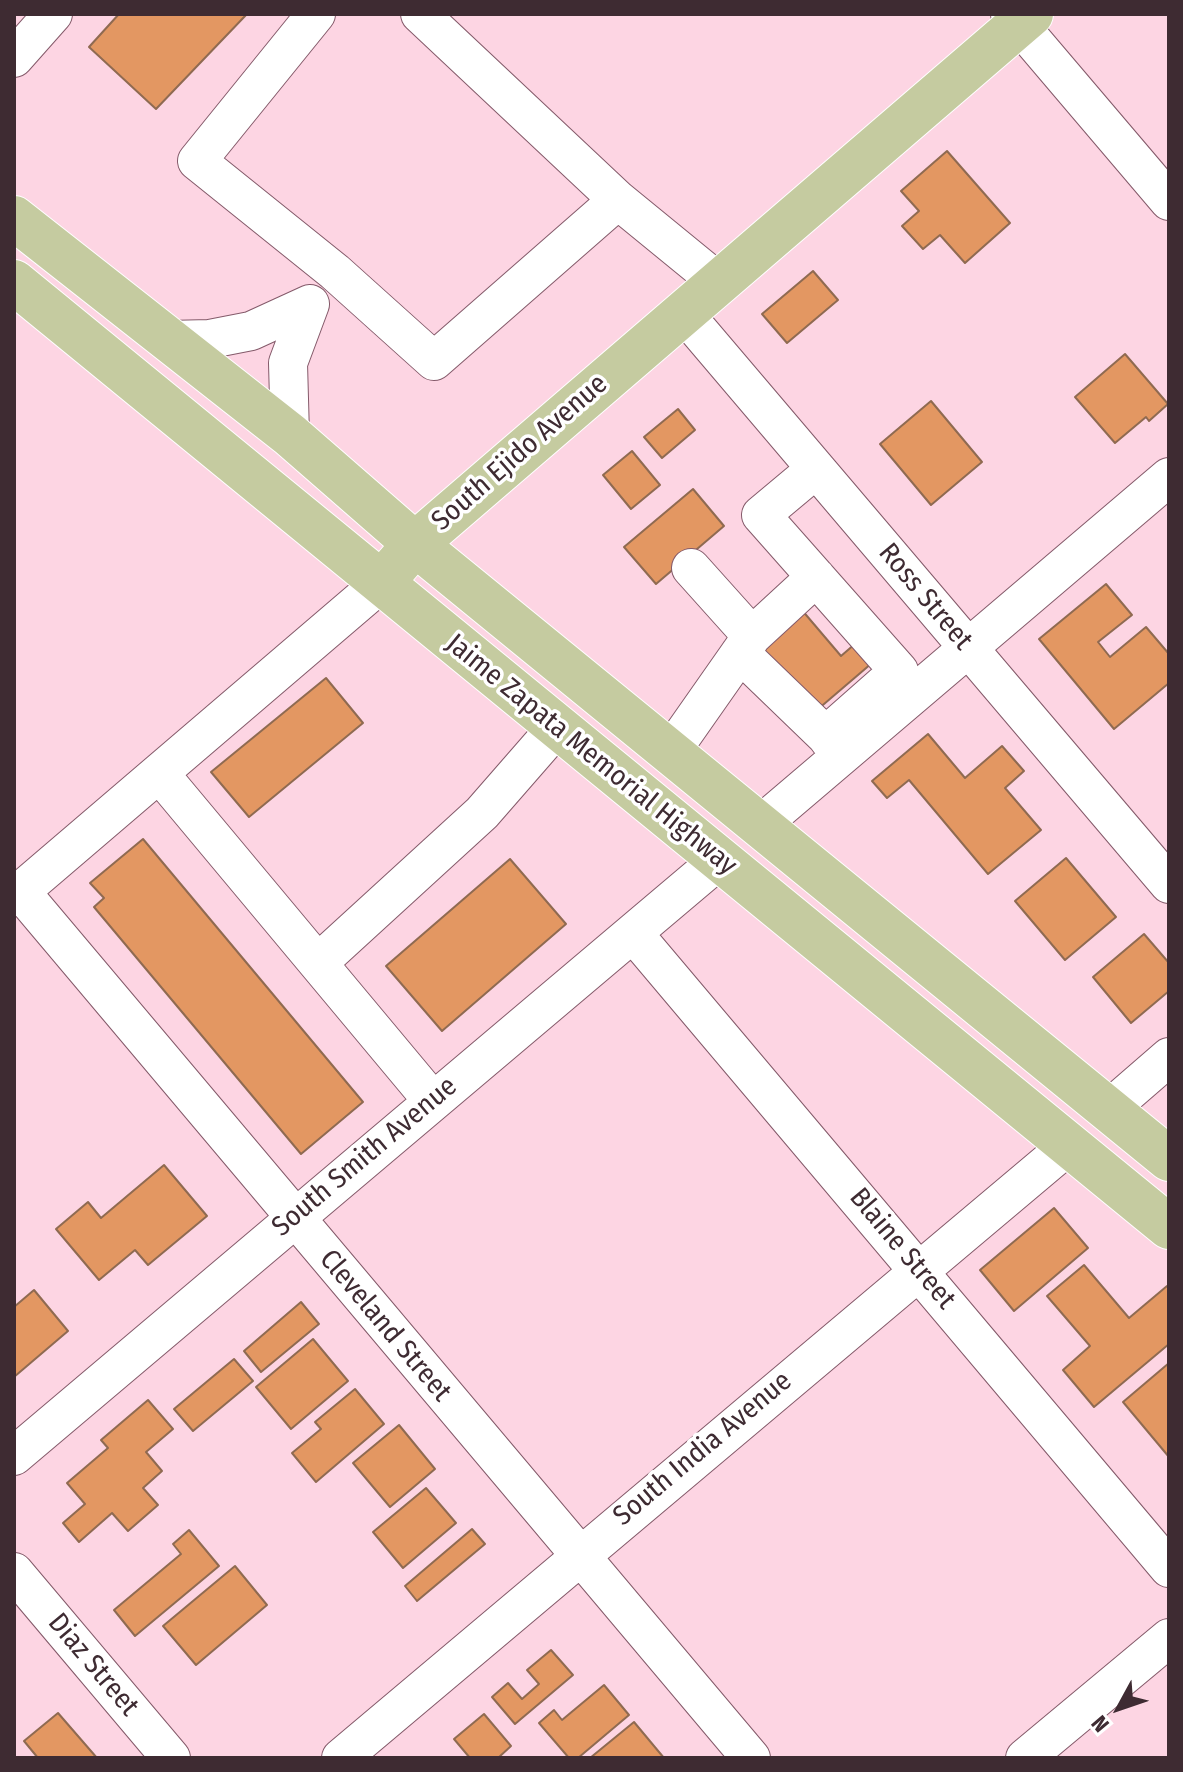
<!DOCTYPE html>
<style>
body{margin:0}
#map{position:relative;width:1183px;height:1772px;overflow:hidden;background:#fdd5e3;font-family:"Fira Sans Condensed",sans-serif}
canvas{display:block}
.frame{position:absolute;inset:0;border:16px solid #3e2b32;pointer-events:none}
.north{position:absolute;left:1079px;top:1668px;width:80px;height:80px;-webkit-text-stroke:6px #fff;paint-order:stroke;rotate:230deg;font-size:22px;font-weight:700;line-height:32px;text-align:center;color:#3e2b32}
.north::after{content:'';display:block;margin:auto;width:28px;height:36px;background:#3e2b32;clip-path:polygon(50% 0,100% 100%,50% 72%,0 100%)}
</style>
<div id="map">
<canvas width="1183" height="1772"></canvas>
<div class="frame"></div>
<div class="north">N</div>
</div>
<script>
const ctx = document.querySelector('canvas').getContext('2d');
ctx.lineJoin = 'round';
function fill(path, color) {
  ctx.fillStyle = color;
  ctx.fill(path, 'evenodd');
}
function stroke(path, color, width, dash) {
  ctx.strokeStyle = color;
  ctx.lineWidth = width;
  ctx.lineCap = dash ? 'butt' : 'round';
  ctx.setLineDash(dash || []);
  ctx.stroke(path);
}
function drawText(font, color, halo, rows, align = 'center') {
  ctx.font = font + ' "Fira Sans Condensed",sans-serif';
  ctx.lineWidth = 7;
  ctx.setLineDash([]);
  ctx.textBaseline = 'middle';
  ctx.strokeStyle = halo;
  ctx.fillStyle = color;
  for (const [text, x, y, turn = 0] of rows) {
    ctx.save();
    ctx.translate(x, y);
    ctx.rotate((+turn || 0) * Math.PI / 180);
    ctx.textAlign = isNaN(turn) ? turn : align;
    if (halo) ctx.strokeText(text, 0, 0);
    ctx.fillText(text, 0, 0);
    ctx.restore();
  }
}
const building = new Path2D(`
 M119 14H247L156 109 89 47Z
 M947 151 1010 223 965 263 940 235 923 249 902 226 919 211 901 191Z
 M813 271 838 300 787 343 762 314Z
 M1125 354 1168 404 1149 421 1146 417 1115 443 1075 397Z
 M931 401 982 462 931 505 880 444Z
 M678 409 695 430 662 458 644 437Z
 M632 451 660 485 631 509 603 475Z
 M693 489 724 526 656 584 624 547Z
 M1106 584 1132 615 1098 642 1110 657 1146 627 1169 654V683L1114 729 1039 639Z
 M801 609 841 656 856 643 872 663 810 716 753 649Z
 M326 678 363 723 249 817 211 772Z
 M928 734 965 778 1002 746 1024 771 1005 788 1041 830 988 874 909 780 887 798 872 781Z
 M143 839 363 1102 301 1154 94 907 104 898 90 883Z
 M1066 858 1116 917 1065 960 1015 901Z
 M510 859 566 924 442 1031 386 966Z
 M1144 934 1169 963V991L1131 1023 1093 977Z
 M164 1165 207 1216 148 1265 135 1250 99 1280 56 1229 88 1202 101 1218Z
 M1054 1208 1088 1248 1014 1311 980 1270Z
 M1084 1265 1129 1318 1167 1286 1169 1289V1344L1094 1407 1063 1370 1090 1346 1047 1296Z
 M34 1290 68 1331 14 1377V1307Z
 M301 1302 319 1324 261 1372 244 1351Z
 M313 1339 348 1381 291 1429 256 1387Z
 M234 1359 253 1381 193 1431 174 1409Z
 M1169 1363V1457L1123 1402Z
 M355 1389 384 1424 316 1482 292 1453 321 1429 315 1422Z
 M148 1400 173 1429 146 1452 162 1471 143 1488 158 1505 128 1531 112 1513 79 1542 63 1523 85 1504 67 1483 108 1448 101 1440Z
 M399 1425 435 1469 390 1507 353 1463Z
 M426 1488 456 1523 403 1568 373 1532Z
 M472 1529 485 1544 417 1601 405 1586Z
 M189 1530 219 1566 135 1636 114 1610 181 1554 173 1544Z
 M235 1566 267 1605 196 1665 163 1626Z
 M551 1650 573 1675 515 1724 492 1697 508 1683 522 1699 539 1684 527 1670Z
 M604 1685 629 1715 578 1758H569L539 1723 554 1710 562 1720Z
 M58 1713 97 1758H38L24 1741Z
 M484 1714 511 1746 498 1758H470L454 1739Z
 M634 1722 664 1758H590Z`);
const minor = new Path2D(`
 M316 14 197 161 335 272 434 361 618 200
 M420 14 618 200 717 281
 M1010 14 1169 201
 M14 58 53 14
 M682 311 1169 884
 M167 340 210 339 251 331 310 304 288 363 290 435
 M816 469 761 515 899 671 831 731
 M691 568 752 636
 M740 653 826 736 841 756
 M670 753 752 636 816 577
 M159 773 432 1100
 M759 826 1169 477
 M21 892 751 1758
 M14 897 381 583
 M633 933 1169 1568
 M318 963 482 813 557 727
 M1109 1109 1169 1057
 M14 1456 719 860
 M14 1572 171 1758
 M341 1758 1069 1145
 M1025 1758 1169 1638`);
const major = new Path2D(`
 M14 218 290 435 415 544 1169 1159
 M14 282 1169 1227
 M396 566 415 544 1031 14`);
const streetNames = [
 ["South Ejido Avenue",520,453,-41],
 ["Ross Street",925,597,50],
 ["Jaime Zapata Memorial Highway",591,755,39],
 ["South Smith Avenue",365,1157,-40],
 ["Blaine Street",902,1249,50],
 ["Cleveland Street",385,1326,50],
 ["South India Avenue",703,1449,-40],
 ["Diaz Street",93,1665,50]
];
fill(building, '#e39762');
stroke(building, '#8f6a51', 2);
stroke(minor, '#845a6a', 40);
stroke(major, '#fff', 46);
stroke(minor, '#fff', 38);
stroke(major, '#c5cba0', 44);
drawText('28px', '#3e2b32', '#fff', streetNames);
</script>
